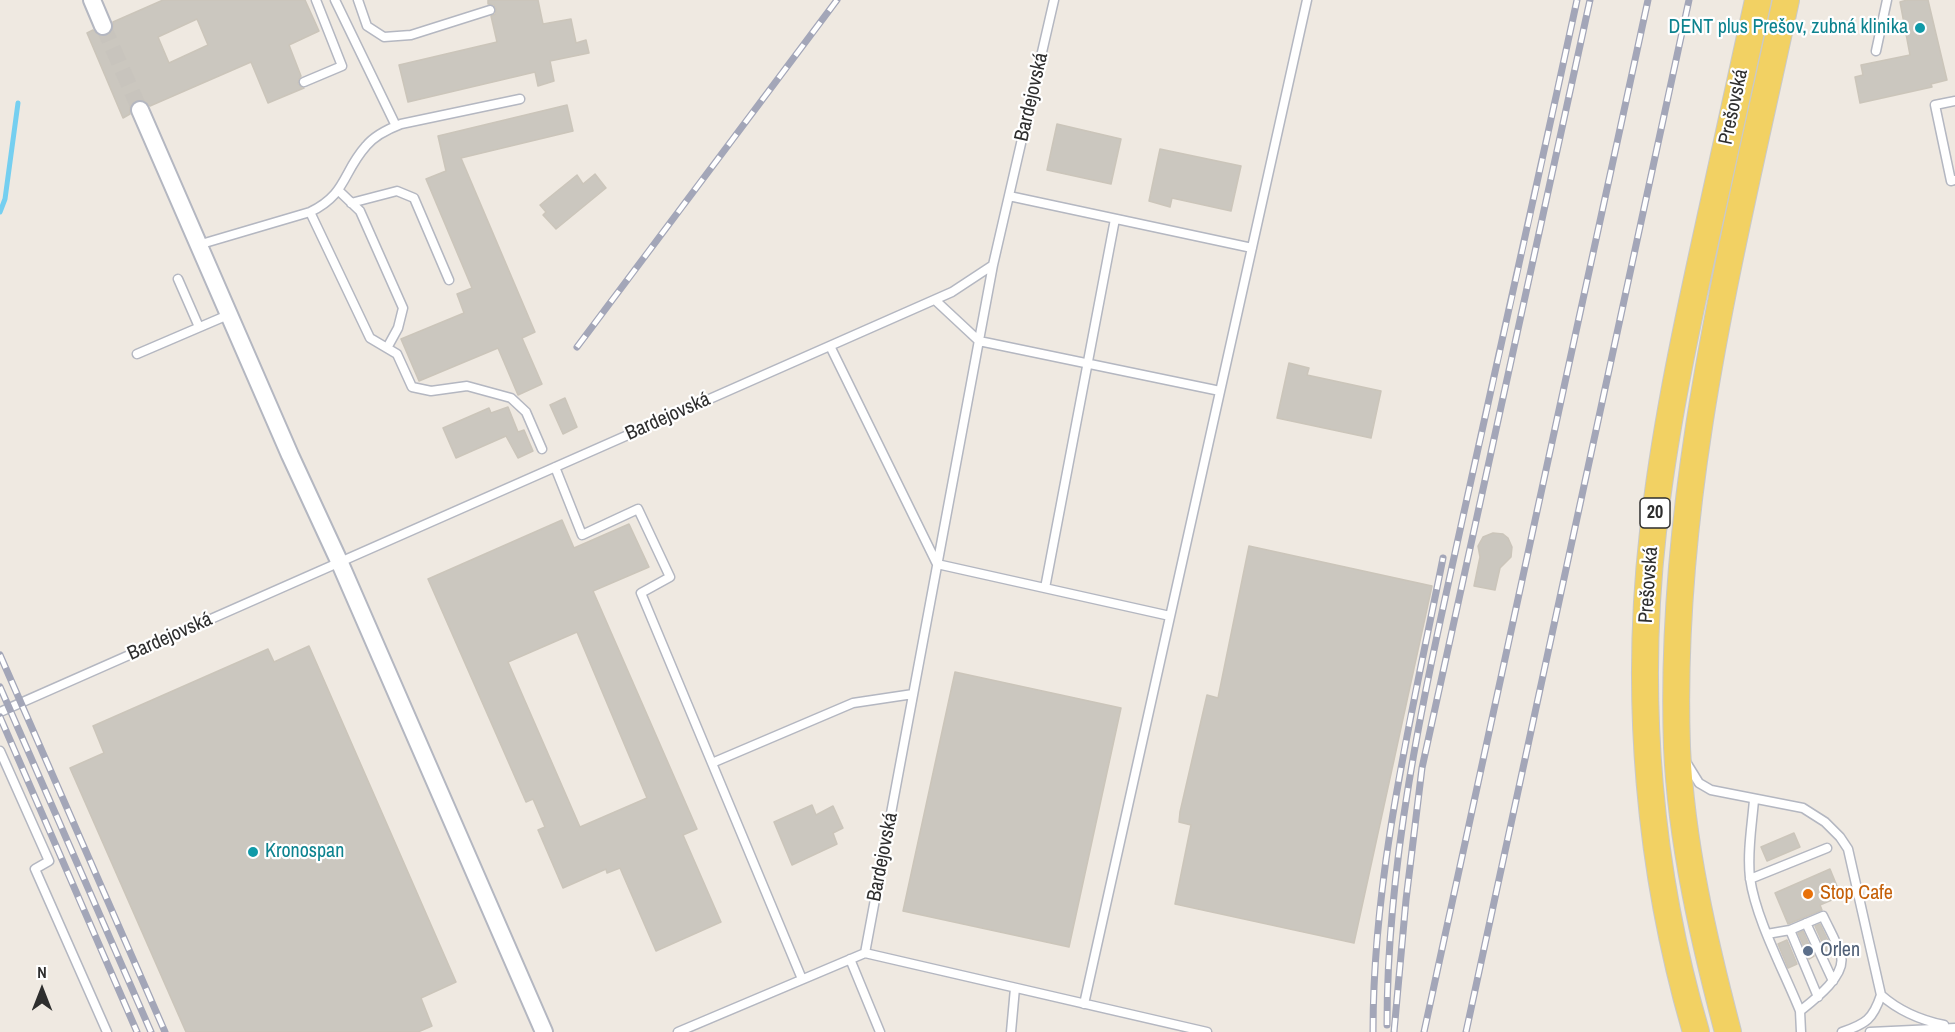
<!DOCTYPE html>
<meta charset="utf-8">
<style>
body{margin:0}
#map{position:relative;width:1955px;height:1032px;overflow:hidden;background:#efe9e1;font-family:"Archivo Narrow",sans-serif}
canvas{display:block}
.north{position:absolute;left:12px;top:960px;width:60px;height:60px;-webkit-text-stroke:4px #fff;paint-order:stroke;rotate:0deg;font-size:16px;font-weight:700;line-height:24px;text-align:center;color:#2e2e2e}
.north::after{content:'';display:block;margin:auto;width:21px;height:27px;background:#2e2e2e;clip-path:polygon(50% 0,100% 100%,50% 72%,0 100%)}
</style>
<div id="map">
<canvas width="1955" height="1032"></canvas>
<div class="north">N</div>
</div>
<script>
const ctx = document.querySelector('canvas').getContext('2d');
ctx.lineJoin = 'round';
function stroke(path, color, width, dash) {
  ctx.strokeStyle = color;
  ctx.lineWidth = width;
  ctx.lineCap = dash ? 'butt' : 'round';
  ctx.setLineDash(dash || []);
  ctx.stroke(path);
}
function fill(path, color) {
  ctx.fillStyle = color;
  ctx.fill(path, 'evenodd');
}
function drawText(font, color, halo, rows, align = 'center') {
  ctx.font = font + ' "Archivo Narrow",sans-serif';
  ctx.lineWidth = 4.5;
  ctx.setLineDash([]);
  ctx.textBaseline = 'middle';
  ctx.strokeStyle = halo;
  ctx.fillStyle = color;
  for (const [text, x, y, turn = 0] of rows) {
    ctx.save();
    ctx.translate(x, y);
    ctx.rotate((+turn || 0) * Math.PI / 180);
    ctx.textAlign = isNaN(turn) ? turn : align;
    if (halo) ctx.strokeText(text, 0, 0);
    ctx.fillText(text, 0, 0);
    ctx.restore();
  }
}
const stream = new Path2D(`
 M0 212 5 199 18 103`);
const building = new Path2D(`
 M163 0H305L319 31 289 45 301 76 299 79 298 84 304 88 268 103 251 62 150 106 142 100 135 101 130 108V114L123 118 87 33 93 30 101 36 108 35 113 28V22ZM197 19 208 45 169 63 158 37Z
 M488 0H538L543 24 571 19 576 43 586 40 589 53 550 61 554 81 538 86 535 72 408 102 399 65 497 42 491 16 495 14 496 9 494 5 488 4Z
 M1907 0H1928L1947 80 1931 84 1932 87 1860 103 1855 77 1863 75 1861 65 1910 55 1900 2Z
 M567 105 573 131 461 158 535 332 522 338 542 384 518 395 498 348 419 381 401 339 464 313 457 294 472 288 426 179 446 171 438 136Z
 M1057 124 1121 139 1111 184 1047 170Z
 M1160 149 1241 166 1231 211 1172 198 1170 207 1149 201Z
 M595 174 606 188 556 229 543 215 546 212 540 205 577 175 583 184Z
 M1289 363 1309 368 1307 375 1381 391 1371 438 1277 418Z
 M565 398 577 427 563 434 550 405Z
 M508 407 518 432 524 430 533 451 518 458 506 436 456 458 443 428 489 408 491 413Z
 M562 520 574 548 629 524 649 567 593 591 697 829 683 835 721 922 656 951 620 868 607 873 606 869 563 888 538 830 545 827 533 799 526 802 428 579ZM577 632 647 798 580 827 508 662Z
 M1493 533 1503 534 1508 538 1512 547 1511 557 1500 568 1495 590 1474 586 1480 557 1478 546 1483 537Z
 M1249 546 1432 586 1354 943 1175 904 1191 825 1179 822 1180 812 1207 695 1218 698Z
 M309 646 456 982 421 998 432 1026 418 1032H186L70 768 104 753 93 726 268 649 274 662Z
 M955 672 1121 708 1069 947 903 911Z
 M812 805 816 815 833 806 843 828 833 833 837 844 792 865 774 822Z
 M1794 833 1800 847 1767 861 1761 847Z
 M1830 869 1841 896 1820 905 1822 910 1788 924 1775 893Z
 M1820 924 1832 949 1826 951 1815 926Z
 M1803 931 1814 956 1809 959 1798 933Z
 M1787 940 1797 964 1788 968 1778 944Z`);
const streetTunnel = new Path2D(`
 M103 26 140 110`);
const lane = new Path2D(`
 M335 0 396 126
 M358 0 367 26 384 37 411 35 490 10
 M1876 51 1887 0
 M304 82 342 66 316 0
 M1955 101 1935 105 1951 181 1955 180
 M338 190 360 211 403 308 398 328 387 348
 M1009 196 1252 248
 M351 203 397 191 414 198 449 280
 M310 212 370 338 397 354 412 387 431 391 467 386 511 398 526 412 542 449
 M198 245 310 212C347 194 342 173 366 146 375 135 388 129 401 124L520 99
 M178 279 199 327
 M935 300 979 341 1220 391
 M830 346 937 564 1170 616
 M137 354 228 315
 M555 467 582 535 638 509 670 577 641 593 802 979
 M1045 588 1115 219
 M0 712 952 292 993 265 1054 0
 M0 751 49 861 35 869 107 1032
 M1686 762 1699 783 1711 790 1803 808 1825 822 1840 837 1848 849 1881 995C1873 1019 1866 1024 1842 1032
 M712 763 853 703 913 694
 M1754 800C1752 825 1747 852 1750 878 1756 920 1784 971 1800 1011
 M1750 879 1827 848
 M1806 923 1833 981
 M1790 930 1818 997
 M1767 934 1790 930 1823 916C1829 929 1837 942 1841 956 1846 976 1814 1000 1800 1011L1801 1032
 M865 953 993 265
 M850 959 880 1032
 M1881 995C1899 1011 1920 1020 1944 1025
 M1084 1004 1307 0
 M678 1032 865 953 1207 1032
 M1011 1032 1015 988
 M1870 1032 1955 1028`);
const street = new Path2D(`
 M92 0 103 26
 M140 110 290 455 339 561 544 1032`);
const primary = new Path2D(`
 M1696 1032C1649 872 1634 698 1653 532 1664 434 1684 338 1705 242 1723 161 1740 81 1758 0
 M1728 1032C1704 941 1681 842 1677 747 1668 492 1733 247 1786 0`);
const rail = new Path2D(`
 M577 347 837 0
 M0 655 165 1032
 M0 687 151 1032
 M0 717 137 1032
 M1387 1025C1387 851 1427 681 1464 512 1502 342 1540 171 1577 0
 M1373 1032C1373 872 1412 714 1443 558
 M1394 1032 1406 900 1422 768 1590 0
 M1424 1032 1648 0
 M1466 1032 1689 0`);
const markers = [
 [1920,28,6,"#0f9aa8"],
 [253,852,6,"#0f9aa8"],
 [1808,894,6,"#e8710a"],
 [1808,951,6,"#5c6f8a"]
];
const shields = [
 [1655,513,30]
];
const shieldNames = [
 ["20",1655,513]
];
const cultureNames = [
 ["DENT plus Prešov, zubná klinika",1908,28],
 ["Kronospan",265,852,"left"]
];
const streetNames = [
 ["Bardejovská",1032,97,-77],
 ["Prešovská",1734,107,-78],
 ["Bardejovská",668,417,-24],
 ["Prešovská",1649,585,-86],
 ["Bardejovská",170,637,-24],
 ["Bardejovská",883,857,-79]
];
const foodNames = [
 ["Stop Cafe",1820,894]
];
const serviceNames = [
 ["Orlen",1820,951]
];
stroke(stream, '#75cff0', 5);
fill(building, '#cbc7bf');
stroke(building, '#cbc5ba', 1.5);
stroke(streetTunnel, '#c8c4bd', 16, [16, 8]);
stroke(lane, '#b4b7c1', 11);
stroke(street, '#b4b7c1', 20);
stroke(primary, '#c9c9c9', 28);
stroke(lane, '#fff', 8);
stroke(street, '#fff', 16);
stroke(primary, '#f2d163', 26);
stroke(rail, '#a3a6b8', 7);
stroke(rail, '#fff', 4.5, [14]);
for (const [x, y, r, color] of markers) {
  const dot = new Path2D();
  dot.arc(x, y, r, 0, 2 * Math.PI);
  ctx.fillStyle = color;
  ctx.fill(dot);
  stroke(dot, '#fff', 2);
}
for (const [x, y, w] of shields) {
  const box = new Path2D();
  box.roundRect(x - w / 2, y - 15, w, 30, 4.5);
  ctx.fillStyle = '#fff';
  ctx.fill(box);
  stroke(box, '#2e2e2e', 1.5);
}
drawText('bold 18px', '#2e2e2e', null, shieldNames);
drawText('20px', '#0d838f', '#fff', cultureNames, 'right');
drawText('20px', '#2e2e2e', '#fff', streetNames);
drawText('20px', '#c56008', '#fff', foodNames, 'left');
drawText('20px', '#4e5e75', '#fff', serviceNames, 'left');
</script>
